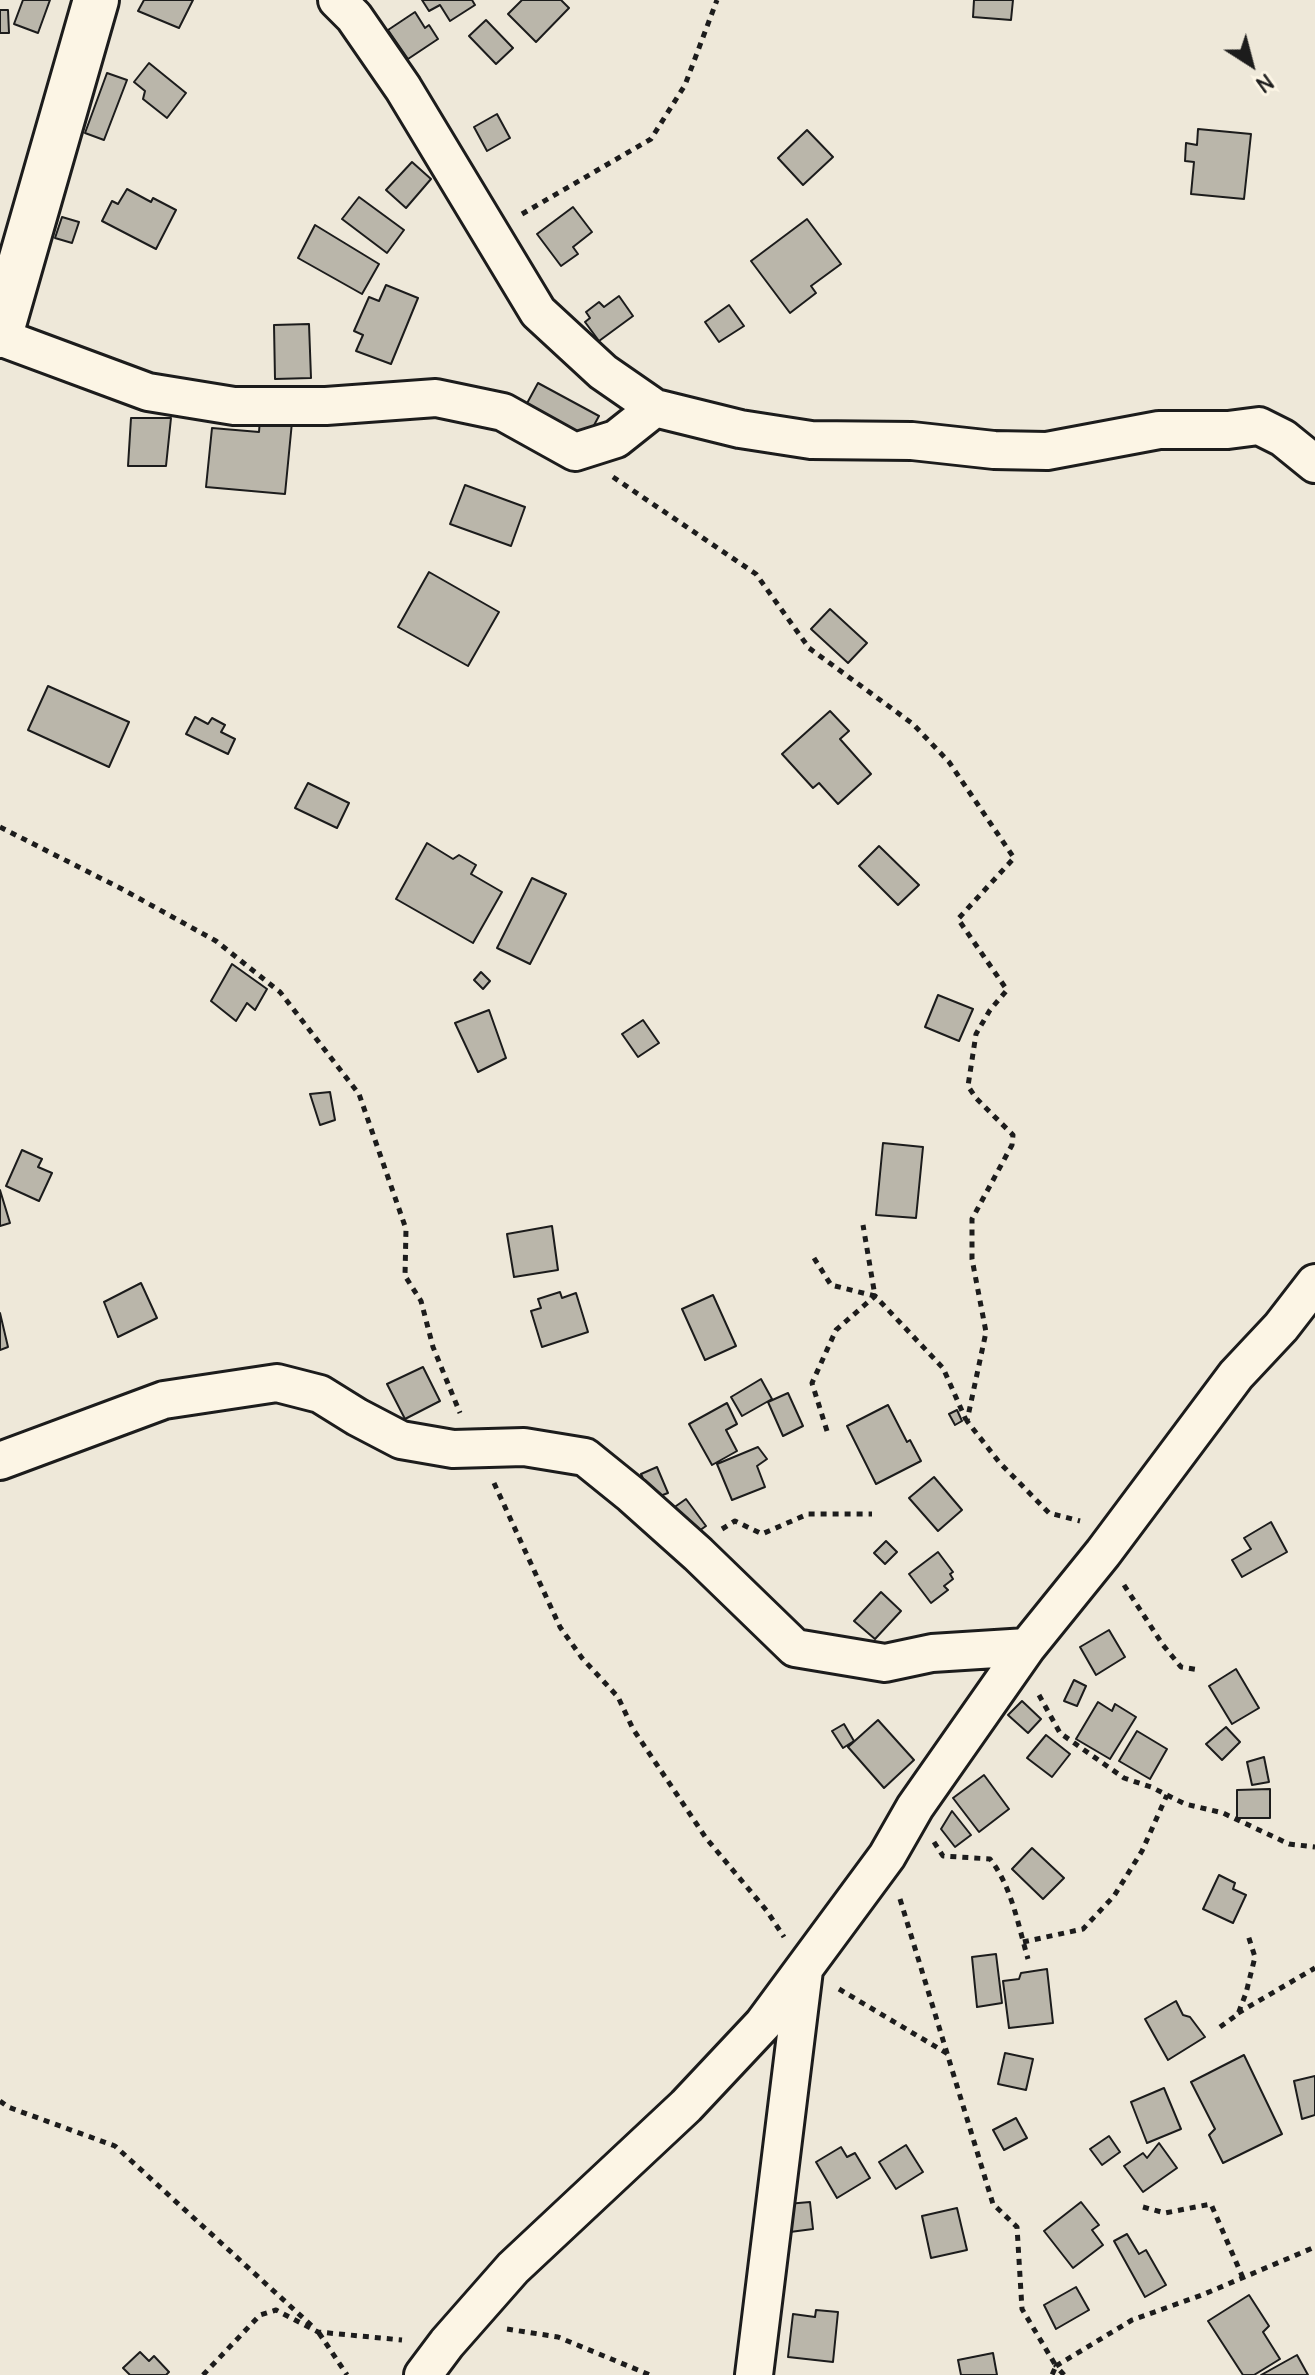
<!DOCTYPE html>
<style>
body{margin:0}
#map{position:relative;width:1315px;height:2375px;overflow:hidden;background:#eee8d9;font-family:Delius,sans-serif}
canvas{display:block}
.north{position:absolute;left:1211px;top:24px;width:80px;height:80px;-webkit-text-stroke:6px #fcf5e5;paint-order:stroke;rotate:144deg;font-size:22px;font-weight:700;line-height:32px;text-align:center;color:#1c1c1c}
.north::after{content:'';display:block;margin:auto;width:28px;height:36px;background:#1c1c1c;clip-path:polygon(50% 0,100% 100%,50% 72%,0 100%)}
</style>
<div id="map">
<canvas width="1315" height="2375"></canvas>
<div class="north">N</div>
</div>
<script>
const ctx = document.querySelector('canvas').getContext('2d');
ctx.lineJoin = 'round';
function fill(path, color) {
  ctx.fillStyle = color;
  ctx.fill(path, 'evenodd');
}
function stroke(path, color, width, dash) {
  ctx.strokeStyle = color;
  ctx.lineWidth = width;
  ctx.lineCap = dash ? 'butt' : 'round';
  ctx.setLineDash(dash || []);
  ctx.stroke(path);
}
const building = new Path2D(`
 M23 0H50L38 33 14 24Z
 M144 0H193L179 28 138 11Z
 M422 0H472L475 5 450 21 440 5 429 11Z
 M522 0H561L569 8 536 42 508 14Z
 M974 0H1013L1011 20 973 17Z
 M0 10H8L9 33H0Z
 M415 12 425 28 429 25 438 39 408 59 388 30Z
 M486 20 513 48 496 64 469 36Z
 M149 63 186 93 167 118 143 99 145 91 134 82Z
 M107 73 127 80 104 140 85 133Z
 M497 114 510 138 487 151 474 127Z
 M1198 129 1251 134 1244 199 1191 194 1194 162 1185 161 1186 143 1197 145Z
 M807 130 833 157 803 185 778 158Z
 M412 162 431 179 406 208 386 190Z
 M127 189 151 202 153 198 176 210 156 249 102 221 112 201 118 204Z
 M359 197 404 230 387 253 342 219Z
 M573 207 592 232 573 247 578 254 561 266 537 234Z
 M62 217 79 222 72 243 55 238Z
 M807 219 841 264 811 286 816 293 790 313 751 261Z
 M315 225 379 264 362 294 298 258Z
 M386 285 418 298 391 364 356 351 363 335 354 331 369 297 379 301Z
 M619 296 633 316 599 341 585 322 590 318 586 312 599 302 604 307Z
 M729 305 744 326 719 342 705 322Z
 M309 324 311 378 275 379 274 325Z
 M538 383 599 416 586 440 525 407Z
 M131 418H171L166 466H128Z
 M260 419 292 422 285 494 206 487 212 428 259 432Z
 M465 485 525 507 511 546 450 524Z
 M429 572 499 612 468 666 398 627Z
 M830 609 867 643 848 663 811 629Z
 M48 686 129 722 109 767 28 730Z
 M830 711 849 731 840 739 871 774 838 804 819 783 813 788 782 754Z
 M195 717 208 724 212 718 225 725 221 732 235 739 228 754 186 734Z
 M308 783 349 803 337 828 295 808Z
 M427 843 453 859 459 855 476 865 471 874 502 892 473 943 396 899Z
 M879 846 919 885 898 905 859 866Z
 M532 878 566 894 530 964 497 948Z
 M232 964 267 989 255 1010 247 1003 236 1021 211 1001Z
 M481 972 490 981 483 989 474 980Z
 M938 995 973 1009 959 1041 925 1027Z
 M489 1010 506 1058 478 1072 455 1023Z
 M643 1020 659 1043 638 1057 622 1034Z
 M330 1092 335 1120 320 1125 310 1094Z
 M883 1143 923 1147 916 1218 876 1215Z
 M22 1150 42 1159 38 1167 52 1173 39 1201 6 1186Z
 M0 1190 10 1223 0 1226Z
 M552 1226 558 1270 514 1277 507 1234Z
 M141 1283 157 1318 118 1337 104 1302Z
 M560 1292 562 1298 576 1293 588 1332 542 1347 531 1311 541 1308 538 1299Z
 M713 1295 736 1346 705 1360 682 1309Z
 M0 1313 8 1347 0 1350Z
 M423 1367 440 1401 405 1419 387 1384Z
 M761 1379 772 1399 742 1416 731 1397Z
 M788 1393 803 1426 783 1436 768 1402Z
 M727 1403 737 1424 726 1430 737 1451 712 1465 689 1424Z
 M888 1405 907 1442 910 1440 921 1461 876 1484 847 1426Z
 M957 1410 962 1421 955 1425 949 1414Z
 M758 1447 767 1459 757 1466 765 1487 732 1500 717 1464Z
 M657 1467 668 1493 652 1499 641 1474Z
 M934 1477 962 1510 938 1531 909 1498Z
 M686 1499 706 1526 689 1538 669 1511Z
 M1271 1522 1287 1552 1242 1577 1232 1560 1251 1549 1244 1538Z
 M886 1541 897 1552 885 1564 874 1553Z
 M938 1552 953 1572 950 1574 953 1579 944 1586 948 1590 931 1603 909 1574Z
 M881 1592 901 1611 875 1639 854 1621Z
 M1109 1630 1125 1657 1096 1675 1080 1647Z
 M1236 1669 1259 1708 1232 1724 1209 1686Z
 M1074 1680 1086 1686 1077 1706 1064 1701Z
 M1022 1701 1041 1719 1028 1733 1008 1715Z
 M1098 1702 1112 1711 1115 1704 1136 1717 1110 1759 1076 1739Z
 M878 1720 914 1760 884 1788 848 1747Z
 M844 1724 854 1741 843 1748 832 1731Z
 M1226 1727 1240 1742 1222 1760 1206 1744Z
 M1137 1731 1167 1749 1150 1779 1119 1761Z
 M1046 1735 1070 1754 1052 1777 1027 1758Z
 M1264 1757 1269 1782 1252 1785 1247 1762Z
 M984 1775 1009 1809 979 1832 953 1798Z
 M1270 1789V1818H1237V1790Z
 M952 1811 971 1835 955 1847 941 1829Z
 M1032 1848 1064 1878 1043 1899 1012 1869Z
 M1219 1875 1235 1883 1233 1889 1246 1895 1233 1923 1203 1909Z
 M996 1954 1002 2003 977 2007 972 1957Z
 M1047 1969 1053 2023 1009 2028 1003 1981 1019 1979 1021 1973Z
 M1176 2001 1183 2015 1190 2017 1205 2037 1168 2060 1145 2019Z
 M1005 2053 1033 2059 1026 2090 998 2084Z
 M1244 2055 1282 2134 1223 2163 1209 2135 1215 2129 1191 2082Z
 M1315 2076V2115L1302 2119 1294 2081Z
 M1164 2088 1181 2129 1147 2143 1131 2102Z
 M1016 2118 1027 2138 1004 2150 993 2130Z
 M1109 2136 1120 2152 1102 2165 1090 2149Z
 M1159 2143 1177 2168 1143 2192 1124 2166 1143 2153 1147 2158Z
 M906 2145 923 2172 896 2189 879 2162Z
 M841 2147 847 2157 855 2153 870 2178 837 2198 816 2162Z
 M810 2202 813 2229 790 2232 787 2204Z
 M1081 2202 1099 2225 1092 2230 1103 2245 1073 2268 1044 2231Z
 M957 2208 967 2250 931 2258 922 2216Z
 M1127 2234 1139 2254 1146 2250 1166 2285 1145 2297 1114 2241Z
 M1076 2287 1089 2310 1056 2329 1044 2305Z
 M1249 2295 1269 2326 1263 2332 1280 2359 1254 2375H1243L1208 2321Z
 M816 2310 838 2312 833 2362 788 2357 793 2314 815 2317Z
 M140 2352 149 2361 154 2356 169 2372 166 2375H130L123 2368Z
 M993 2353 997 2375H961L958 2360Z
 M1297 2355 1308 2375H1261Z`);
const path = new Path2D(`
 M522 214 651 139 685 85 717 0
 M613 477 756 574 809 648 913 724 949 762 1014 858 958 919 1007 990 990 1010 976 1034 968 1086 976 1098 1013 1135 1012 1145 972 1219V1259L986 1332 967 1421 999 1462 1049 1513 1080 1521
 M0 827 122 889 216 941 280 992 359 1094 406 1229 405 1276 421 1301 433 1347 460 1413
 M814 1258 831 1285 875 1296 863 1225
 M827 1431 812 1383 836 1330 875 1296 943 1368 966 1420
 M494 1483 560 1627 582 1658 618 1697 633 1729 706 1838 767 1911 784 1937
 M722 1529 735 1521 762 1534 808 1514H872
 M1124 1585 1163 1645 1181 1667 1200 1670
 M1039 1695 1060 1733 1124 1778 1151 1787 1185 1804 1223 1813 1289 1844 1315 1847
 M934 1842 943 1856 990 1859C1012 1887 1018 1925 1028 1959
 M900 1899 993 2204 1017 2227 1022 2309 1056 2366 1052 2375
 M1023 1942 1083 1929 1114 1896 1142 1851 1167 1795
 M839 1989 948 2054
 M1238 2013 1315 1968
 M1220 2027 1238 2014 1246 1993 1255 1957 1247 1932
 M0 2101 8 2107 115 2146 312 2326
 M1143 2207 1165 2213 1211 2204 1243 2278
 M507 2329 558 2337 650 2375
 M319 2333 347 2375
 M203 2375 260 2315 276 2310 318 2332 402 2340
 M1064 2375 1056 2366 1132 2320 1202 2295 1315 2247`);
const street = new Path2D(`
 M337 0 354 17 403 88 538 312 603 372 655 408 740 429 811 440 912 441 994 450 1047 451 1159 430H1228L1259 426 1283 438 1315 464
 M0 337 148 392 234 406H326L436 398 503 412 575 452 616 439 655 408
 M0 1461 164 1400 277 1383 320 1394 357 1417 401 1440 453 1449 524 1447 585 1457 632 1495 698 1554 795 1648 885 1663 932 1653 1027 1647
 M423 2375 447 2343 513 2268 686 2106 763 2024 887 1856 915 1807 1027 1647 1103 1553 1236 1375 1281 1327 1315 1283
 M754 2375 804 1970`);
const secondary = new Path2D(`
 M0 335 96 0`);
fill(building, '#bab6aa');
stroke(building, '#1c1c1c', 2);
stroke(street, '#1c1c1c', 42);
stroke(secondary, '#1c1c1c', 50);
stroke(path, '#1c1c1c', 5, [6, 6]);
stroke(street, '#fcf5e5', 36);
stroke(secondary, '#fcf5e5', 44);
</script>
